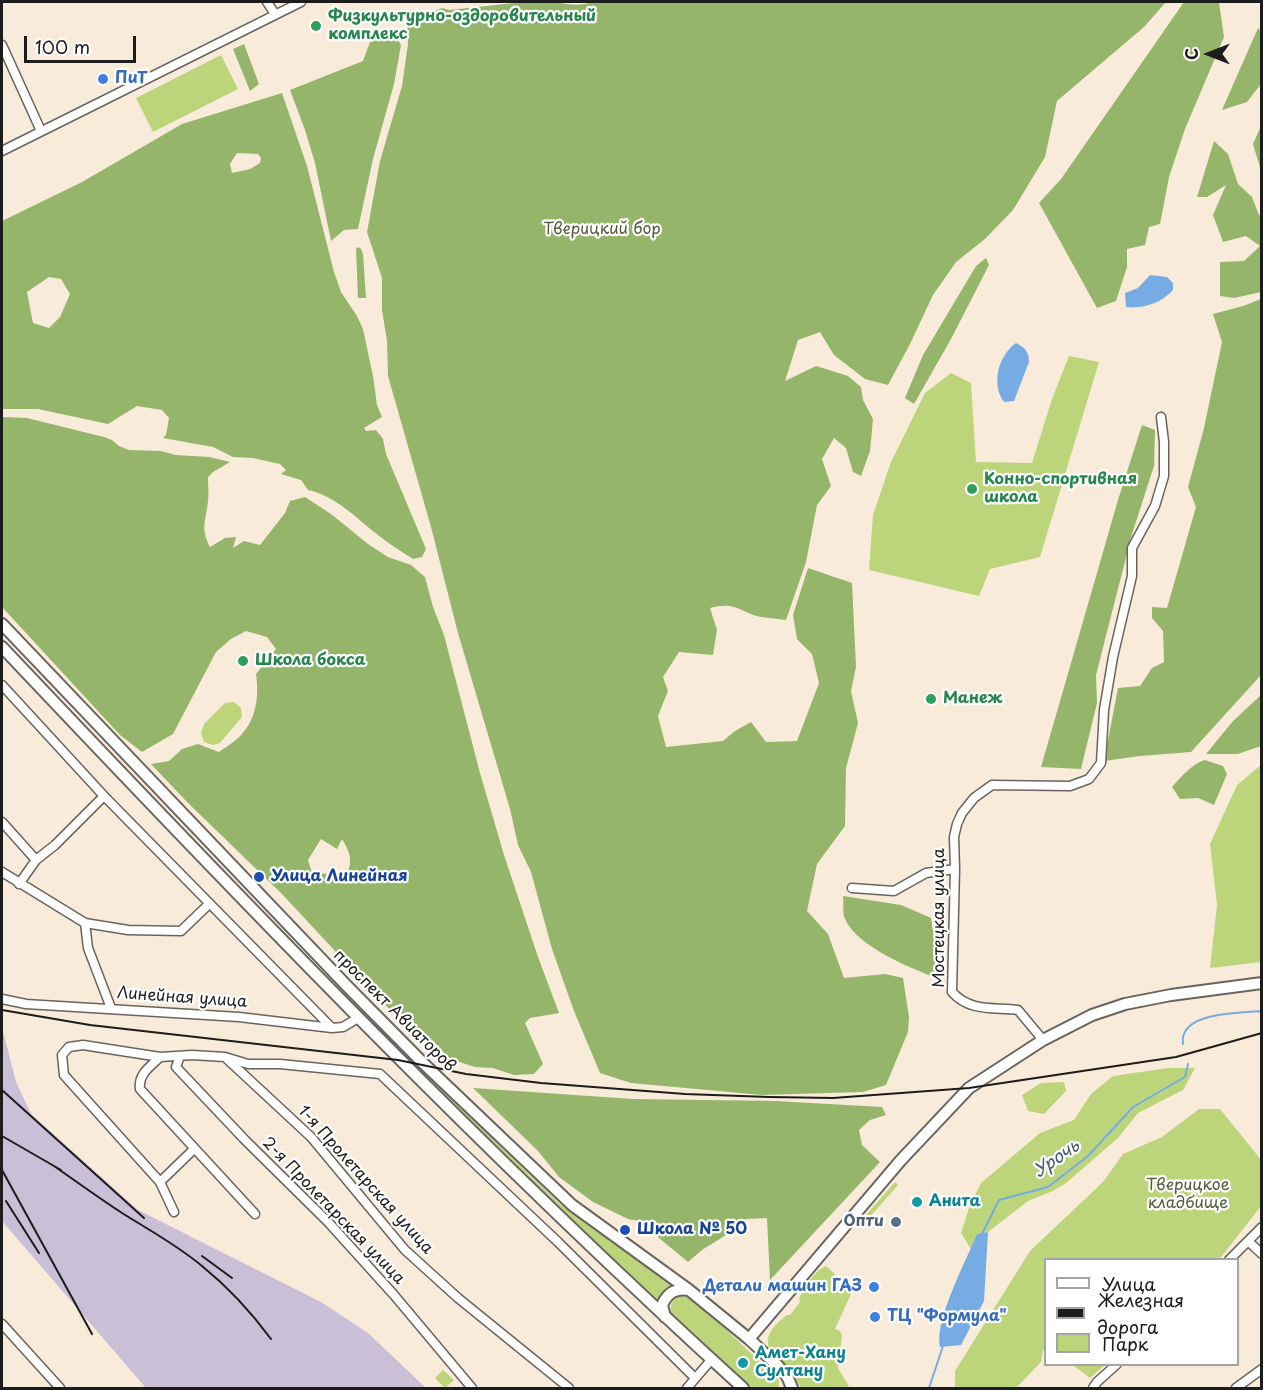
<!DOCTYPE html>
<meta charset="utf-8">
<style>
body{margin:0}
#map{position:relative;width:1263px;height:1390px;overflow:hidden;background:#f9ebda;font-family:"Playpen Sans",sans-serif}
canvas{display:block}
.frame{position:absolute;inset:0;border:3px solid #1c1c1c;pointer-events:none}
.legend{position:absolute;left:1044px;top:1258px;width:195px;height:108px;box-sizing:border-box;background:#fff;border:2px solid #a4a4a4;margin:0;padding:8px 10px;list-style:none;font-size:18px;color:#1c1c1c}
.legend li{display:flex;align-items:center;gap:12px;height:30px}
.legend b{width:30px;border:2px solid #a4a4a4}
.north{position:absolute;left:1179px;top:24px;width:60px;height:60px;-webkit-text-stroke:4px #fff;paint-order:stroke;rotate:270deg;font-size:16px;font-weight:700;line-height:24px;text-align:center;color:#1c1c1c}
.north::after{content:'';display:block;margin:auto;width:21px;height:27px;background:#1c1c1c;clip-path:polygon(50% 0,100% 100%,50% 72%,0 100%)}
.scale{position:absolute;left:24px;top:36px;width:112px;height:27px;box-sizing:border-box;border:3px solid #1c1c1c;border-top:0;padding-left:8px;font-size:18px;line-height:21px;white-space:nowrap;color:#1c1c1c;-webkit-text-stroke:4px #fff;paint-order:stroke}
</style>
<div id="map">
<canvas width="1263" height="1390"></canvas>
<div class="frame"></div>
<ul class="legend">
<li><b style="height:8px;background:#fff"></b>Улица</li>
<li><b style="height:8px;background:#1c1c1c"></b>Железная дорога</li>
<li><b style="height:16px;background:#bcd57a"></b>Парк</li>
</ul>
<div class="north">С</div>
<div class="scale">100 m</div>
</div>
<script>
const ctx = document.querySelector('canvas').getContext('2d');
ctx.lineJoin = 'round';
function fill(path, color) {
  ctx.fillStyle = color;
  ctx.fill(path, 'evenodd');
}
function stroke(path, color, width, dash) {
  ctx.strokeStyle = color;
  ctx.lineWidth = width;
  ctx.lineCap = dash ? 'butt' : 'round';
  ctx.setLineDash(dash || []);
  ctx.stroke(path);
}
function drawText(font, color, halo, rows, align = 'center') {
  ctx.font = font + ' "Playpen Sans",sans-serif';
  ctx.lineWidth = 4.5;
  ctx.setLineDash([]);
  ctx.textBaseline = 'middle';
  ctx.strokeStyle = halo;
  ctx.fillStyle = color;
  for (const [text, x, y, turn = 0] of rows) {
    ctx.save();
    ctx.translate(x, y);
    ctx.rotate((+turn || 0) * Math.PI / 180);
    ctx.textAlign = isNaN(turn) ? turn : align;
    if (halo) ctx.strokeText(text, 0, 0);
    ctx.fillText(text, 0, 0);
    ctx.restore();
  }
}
const industrial = new Path2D(`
 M2 1027 16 1082 31 1114 138 1210 321 1302 368 1333 426 1388H146L2 1221Z`);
const green = new Path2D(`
 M221 55 238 89 153 132 136 98Z
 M1069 356 1099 362 1040 557 990 569 979 596 869 570 873 515 891 462 925 393 951 373 971 383 976 462 1032 463 1052 399Z
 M234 702 241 708 242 717 220 743 213 745 204 742 201 733 204 724 225 703Z
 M1261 765V962L1210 968 1217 905 1210 844 1237 785Z
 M409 1065 417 1066 562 1206 677 1286 659 1306Z
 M1168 1068H1195L1183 1090 1138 1113 1118 1138 1066 1183 1053 1191 1028 1201 988 1232 977 1234 971 1249 961 1233 969 1208 981 1183 1040 1133 1074 1120 1091 1094 1113 1076Z
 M1064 1082 1066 1091 1044 1114 1028 1111 1022 1095 1041 1083Z
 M1199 1109H1220L1262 1161 1261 1206 1222 1256 1218 1260H1046V1348L1043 1350 1041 1362 1016 1388H955V1371L1030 1251 1103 1182 1123 1154 1162 1137Z
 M895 1182 898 1185 868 1219 865 1216Z
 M826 1266 835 1274 833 1281 842 1290 848 1287 851 1294 835 1329 840 1331 842 1336 838 1368 849 1386 846 1388H801L795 1378 770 1351C763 1334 775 1325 787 1315H790L800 1302 799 1298C806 1286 813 1272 826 1266Z
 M687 1295 692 1297 779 1380V1388H750L673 1319C669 1309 670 1304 677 1296Z
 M1073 1365H1105L1090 1378Z
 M443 1370 454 1380 445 1388 435 1378Z`);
const forest = new Path2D(`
 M524 2C534 2 544 0 554 2 568 4 579 7 593 2H1166L1144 27 1057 101 1045 157 1013 210 985 239 956 262 933 295 910 344 888 385 865 379 834 355 820 332 798 340 785 381 816 366 848 376 861 387 863 400 873 419 870 451 861 476 853 472 846 448 834 438 822 459 831 486 817 505 806 562 786 620C778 619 769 618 761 617 739 612 736 601 710 608L717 630 713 655 679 652 663 677 668 691 658 716 666 747 723 741 735 731 751 722 766 742 797 741 819 683 812 654 797 639 793 615 808 568 852 583 856 667 851 691 858 723 846 768 845 826 817 864 807 911 828 934 844 978 885 974 903 978 909 1017 908 1032 886 1085 863 1092 762 1095 631 1083 600 1073 574 1011 552 949 531 872 518 845 510 809 458 633 431 527 388 376 387 341 382 310V278L367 232 380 161 402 86 408 44 407 23 442 8 449 10Z
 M1184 2H1219L1224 37 1185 129 1169 177 1160 224 1149 227 1145 245 1127 249V267L1116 301 1097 308 1039 203 1061 179Z
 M1258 28 1261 31V84L1247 102 1222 110Z
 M395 35 401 45 394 84 373 159 358 229 344 230 331 241 315 163 305 130 290 90 363 61 370 42Z
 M244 44 259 84 250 91 233 49Z
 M282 93 307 166 334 272 341 292 357 316 363 329 373 376 377 405 382 417 364 428 366 431 376 430 383 439 386 454 426 549 422 557 413 559C401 551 389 544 378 535 356 518 336 496 308 490L301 480 281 474 286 470 280 464 253 458 233 457 213 447 163 438 166 435 169 418 162 410 137 406 108 424 38 409H2V221L82 182 182 124ZM237 153 258 154 261 158 260 163 250 169 232 173 230 164ZM49 277 61 279 70 294 60 317 49 328 33 323 27 292Z
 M1261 126V171L1253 144Z
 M1214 141 1228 154 1238 184 1252 197 1259 215 1261 214V292L1234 298 1220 296V262L1244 261 1260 246 1246 236 1223 242 1213 215 1226 185 1207 197H1197Z
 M358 247 361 249 363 254 366 298H358L356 249Z
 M986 258 989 265 951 339 914 404 905 398 923 355 976 266Z
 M1261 299V675L1191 752 1140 756 1104 761 1118 688 1140 686 1152 668 1164 662 1163 631 1152 618V607L1167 608 1196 507 1188 487 1204 428 1222 342 1213 314 1243 306Z
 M2 417 27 418 104 437 112 440 119 446 129 450 161 451 176 455 209 457 230 462 213 472 208 477C208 485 209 494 208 501 206 522 200 527 210 547L225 538 236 537 233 548 244 541 260 545 285 513 290 501 305 497 331 514 368 544 388 557 411 565 425 577 433 607 444 635 480 773 504 855 538 957 559 1013 530 1018 525 1023 543 1064 534 1074 514 1075 493 1068 475 1067 450 1059 428 1036 404 1025 281 893 187 802 151 764 169 761 182 749 198 744 219 752C226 747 236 741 242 734 257 717 259 695 256 674L276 649 267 637 246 631 231 639 216 652 173 734 142 752 120 735 2 607ZM321 839 337 849 342 839C350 852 353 860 347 875L312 873 308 860Z
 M1142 425 1155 430 1154 466 1132 534 1096 675 1097 703 1081 769 1041 767 1118 500Z
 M1261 695V746L1238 754H1206L1233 721Z
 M1205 760 1223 766 1227 774 1214 805 1198 798 1180 799 1172 787C1180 778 1193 763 1205 760Z
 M843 896 901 905 931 918 940 980C911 967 859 949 845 919 842 913 844 903 843 896Z
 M473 1088 633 1099 776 1101 882 1107 886 1115 870 1120 859 1130 862 1145 880 1162 770 1280 767 1218 746 1219 731 1232 702 1250 688 1262 659 1238 650 1223 628 1219 593 1202 559 1177 538 1151Z`);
const water = new Path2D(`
 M1150 275 1167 277 1173 283V290C1161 303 1144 309 1126 307L1125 293 1138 288Z
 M1016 343C1025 348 1029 351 1029 362L1014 401 1004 402C991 384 998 356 1016 343Z
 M988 1232 984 1301 961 1345 940 1347C934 1321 966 1261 977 1234Z`);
const stream = new Path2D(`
 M1183 1044C1183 1040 1182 1037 1184 1034 1192 1012 1242 1013 1262 1011
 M981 1236 999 1200 1048 1187 1088 1156 1133 1107 1185 1077 1188 1064
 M929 1388 943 1346`);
const minor = new Path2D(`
 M267 2 275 14
 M2 45 41 131
 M2 151 301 2
 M2 685 104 796 332 1028
 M2 822 36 860
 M2 872 85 923 128 930 181 931 209 904
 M19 884 36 860 55 845 104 796
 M852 888 894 891 926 873 955 869
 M85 923 88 948 111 1008
 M2 999 26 1004 239 1017 332 1028 343 1027 358 1018
 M1043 1040 1018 1010C993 1007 970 1012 952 992L955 869 954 837 957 824 962 813 974 798 992 785 1070 786 1089 779 1101 763 1104 710 1113 657 1132 576V548L1155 506 1164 476V442L1161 417
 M180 1056 176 1067 245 1140 329 1223 394 1295 472 1388
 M160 1057C150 1067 138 1074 140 1089L255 1214
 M227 1059 311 1137 405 1250 458 1298 569 1388
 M160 1182 194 1149
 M174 1212 160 1182 64 1075 62 1055 69 1047 83 1045 160 1057 192 1055 225 1057 248 1064H280L380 1074 558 1242 695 1378
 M1248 1241 1262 1254
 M1229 1260 1262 1227
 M2 1324 60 1388
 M687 1388 711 1360
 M1093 1388 1097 1382 1117 1364
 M1236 1388 1262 1369`);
const major = new Path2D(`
 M2 624 346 985 424 1064 572 1205 689 1290 749 1339 778 1366 787 1376 792 1388
 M2 647C242 901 484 1153 743 1388
 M665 1317 662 1305C668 1292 676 1288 689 1290
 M749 1339 901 1160 969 1088 1043 1040 1092 1015 1125 1004 1171 995 1262 983`);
const rail = new Path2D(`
 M2 1010 90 1025 398 1060 466 1074 541 1083 685 1094 769 1097 833 1098 969 1088 1176 1057 1262 1033
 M2 1090 144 1218
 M2 1136 61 1170
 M54 1166C77 1182 99 1198 122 1213 149 1230 177 1245 202 1266 228 1287 251 1312 271 1339
 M2 1170 92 1334
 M6 1201 39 1253
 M202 1256 232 1278`);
const markers = [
 [316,26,6,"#2e9e5b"],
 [103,79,6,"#3f7fe0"],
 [972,489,6,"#2e9e5b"],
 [243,661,6,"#2e9e5b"],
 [931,699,6,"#2e9e5b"],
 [259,877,6,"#1a4fb4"],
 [917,1202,6,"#0f9aa8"],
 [896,1222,6,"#5c6f8a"],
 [625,1230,6,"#1a4fb4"],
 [874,1287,6,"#3f7fe0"],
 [875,1317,6,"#3f7fe0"],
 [743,1363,6,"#0f9aa8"]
];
const leisureNames = [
 ["Физкультурно-оздоровительный",328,17],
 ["комплекс",328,35],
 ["Конно-спортивная",984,480],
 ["школа",984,498],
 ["Школа бокса",255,661],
 ["Манеж",943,699]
];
const shopNames = [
 ["ПиТ",115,79],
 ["Детали машин ГАЗ",862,1287,"right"],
 ["ТЦ \"Формула\"",887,1317]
];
const parkNames = [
 ["Тверицкий бор",602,230],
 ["Тверицкое",1188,1186],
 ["кладбище",1188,1204]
];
const transitNames = [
 ["Улица Линейная",271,877],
 ["Школа № 50",637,1230]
];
const streetNames = [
 ["Мостецкая улица",940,918,-90],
 ["Линейная улица",182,998,4],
 ["проспект Авиаторов",394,1011,45],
 ["1-я Пролетарская улица",365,1180,48],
 ["2-я Пролетарская улица",333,1211,46]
];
const cultureNames = [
 ["Анита",929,1202],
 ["Амет-Хану",755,1354],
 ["Султану",755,1372]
];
const serviceNames = [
 ["Опти",884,1222]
];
const waterNames = [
 ["Урочь",1057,1159,-35]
];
fill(industrial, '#c9bfd7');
fill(green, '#bcd57a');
fill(forest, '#95b66a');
fill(water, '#76abe4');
stroke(stream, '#76abe4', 2);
stroke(minor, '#69645e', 11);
stroke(major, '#69645e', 14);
stroke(minor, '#fff', 8);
stroke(major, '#fff', 10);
stroke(rail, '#1c1c1c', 2);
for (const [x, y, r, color] of markers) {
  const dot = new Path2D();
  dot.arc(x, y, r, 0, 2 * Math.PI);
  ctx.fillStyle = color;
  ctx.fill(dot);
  stroke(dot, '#fff', 2);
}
drawText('bold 16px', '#27864d', '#fff', leisureNames, 'left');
drawText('bold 16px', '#366cbe', '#fff', shopNames, 'left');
drawText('16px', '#545d3d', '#fff', parkNames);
drawText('bold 16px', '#164399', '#fff', transitNames, 'left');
drawText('16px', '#1c1c1c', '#fff', streetNames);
drawText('bold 16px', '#0d838f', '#fff', cultureNames, 'left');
drawText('bold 16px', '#4e5e75', '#fff', serviceNames, 'right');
drawText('italic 18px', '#445c76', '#fff', waterNames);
</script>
